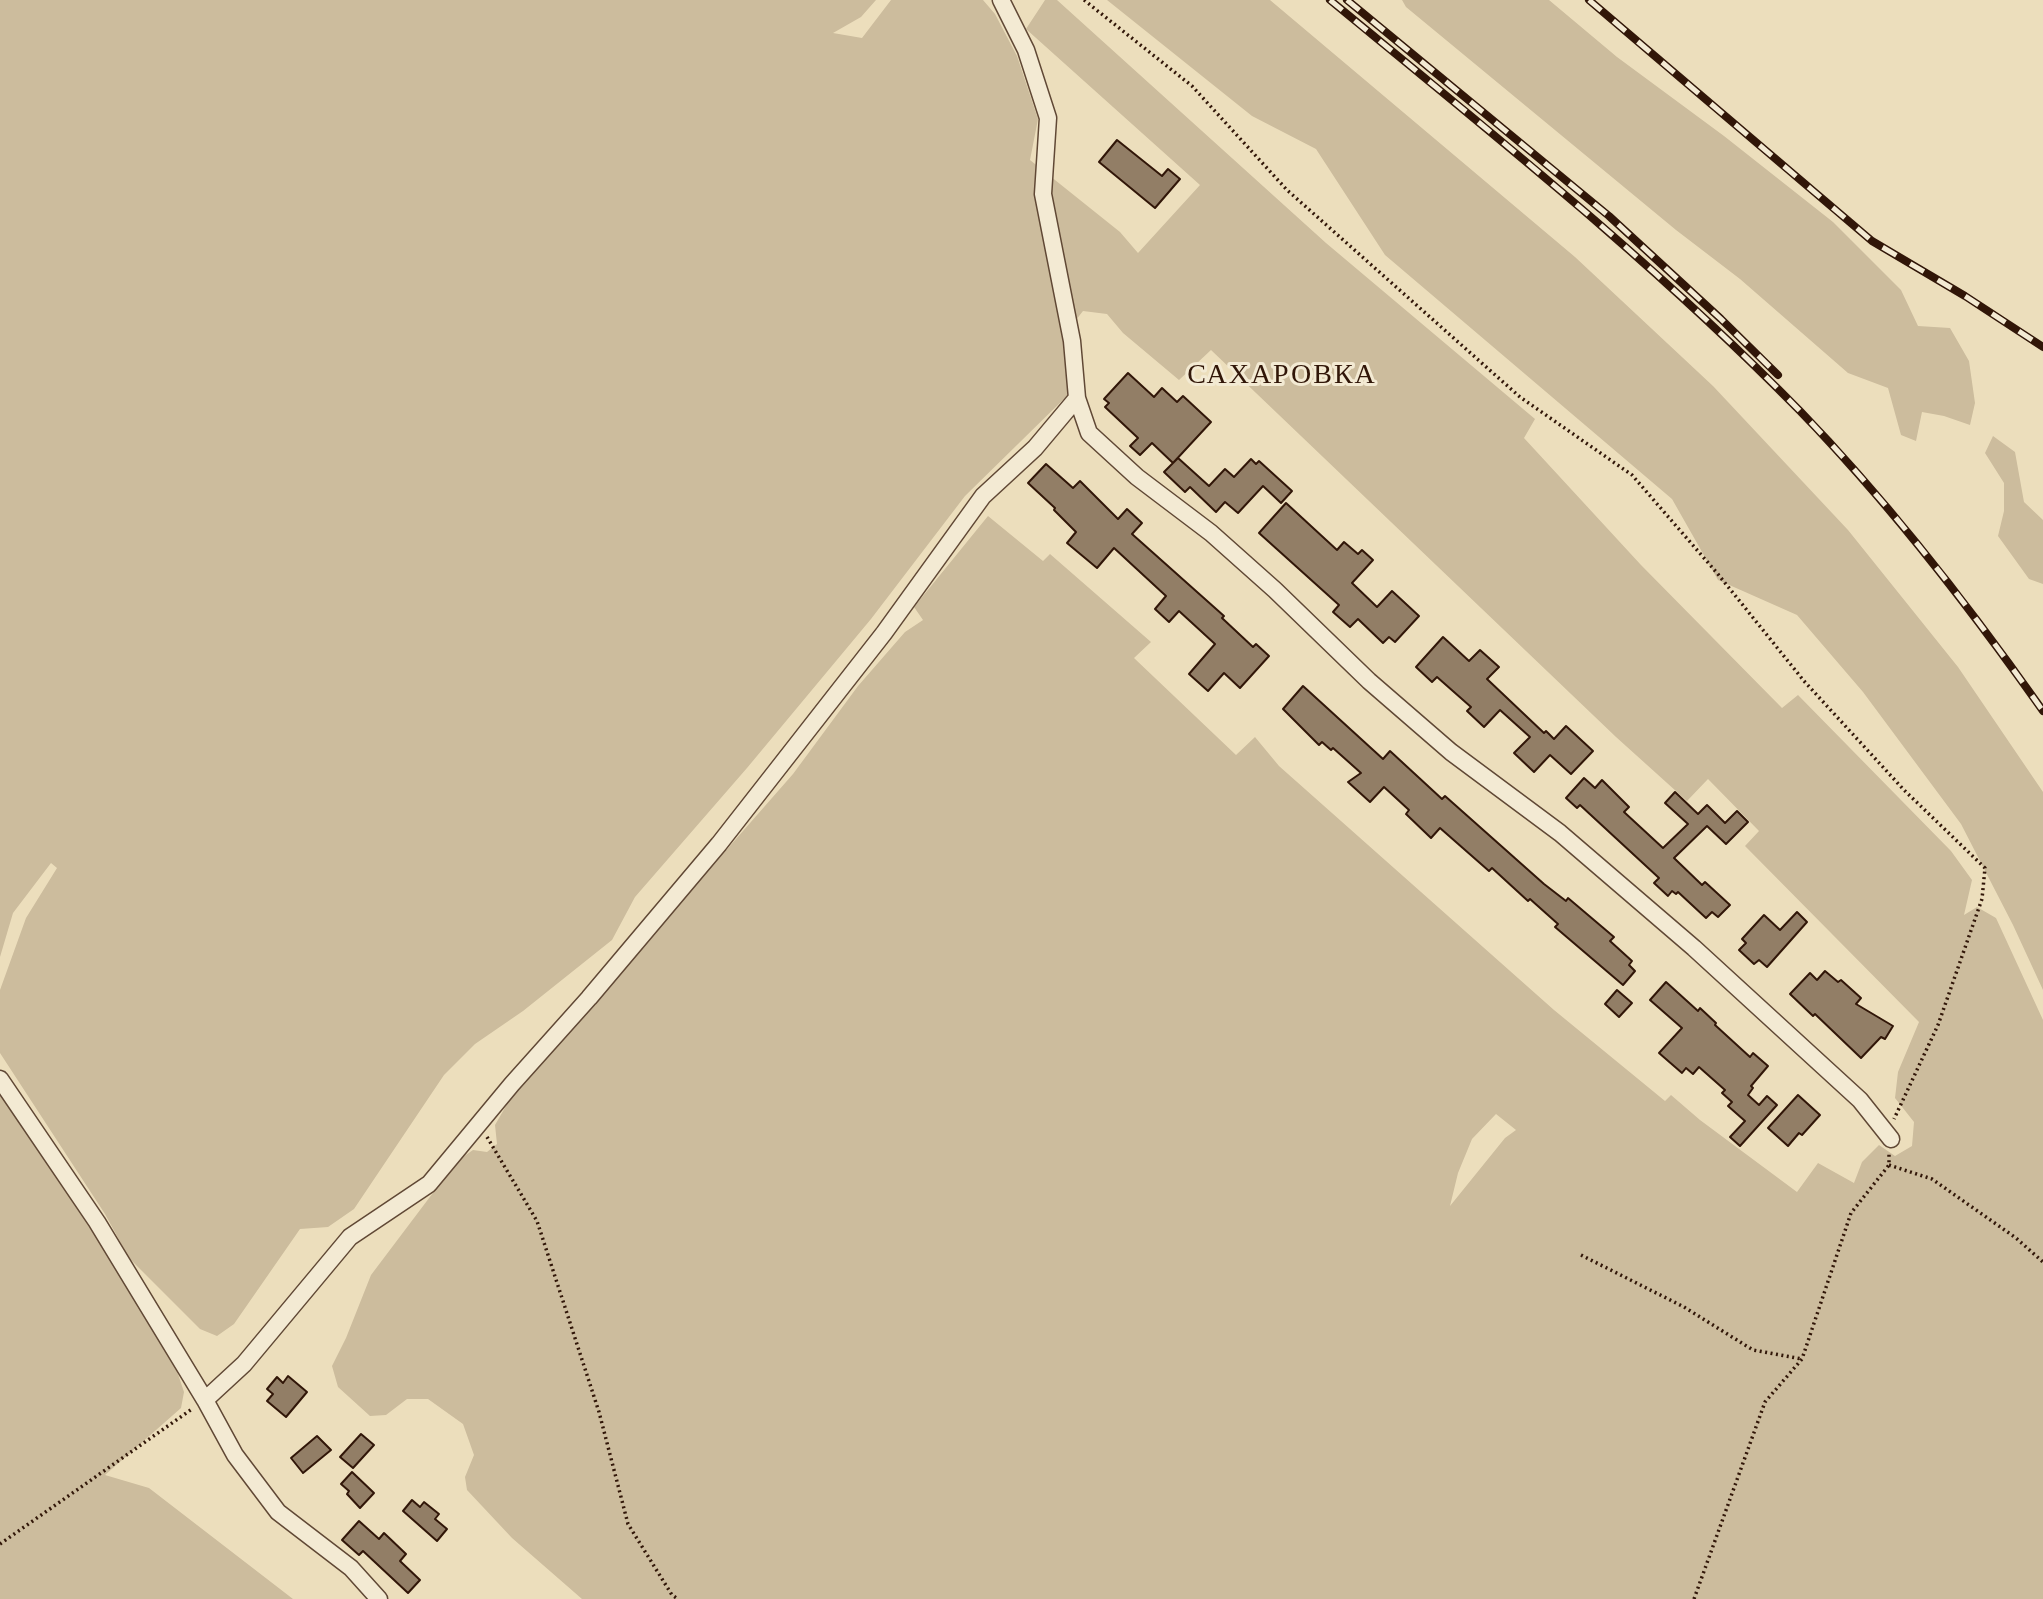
<!DOCTYPE html>
<meta charset="utf-8">
<style>
body{margin:0}
canvas{display:block;background:#ecdebc}
</style>
<canvas width="2043" height="1599"></canvas>
<script>
const ctx = document.querySelector('canvas').getContext('2d');
ctx.lineJoin = 'round';
function fill(path, color) {
  ctx.fillStyle = color;
  ctx.fill(path, 'evenodd');
}
function stroke(path, color, width, dash) {
  ctx.strokeStyle = color;
  ctx.lineWidth = width;
  ctx.lineCap = dash ? 'butt' : 'round';
  ctx.setLineDash(dash || []);
  ctx.stroke(path);
}
function drawText(font, color, halo, rows, align = 'center') {
  ctx.font = font + ' "Libre Bodoni",serif';
  ctx.lineWidth = 6;
  ctx.setLineDash([]);
  ctx.textBaseline = 'middle';
  ctx.strokeStyle = halo;
  ctx.fillStyle = color;
  for (const [text, x, y, turn = 0] of rows) {
    ctx.save();
    ctx.translate(x, y);
    ctx.rotate((+turn || 0) * Math.PI / 180);
    ctx.textAlign = isNaN(turn) ? turn : align;
    if (halo) ctx.strokeText(text, 0, 0);
    ctx.fillText(text, 0, 0);
    ctx.restore();
  }
}
const green = new Path2D(`
 M0 0H876L861 17 833 33 862 38 891 0H983L995 14 1017 56 1038 119 1030 160 1120 232 1138 253 1200 185 1026 29 1045 0H1057L1326 243 1535 419 1524 438 1641 565 1782 708 1798 695 1951 851 1972 880 1964 915 1977 907 1996 918 2043 1020V1599H582L512 1538 467 1490 465 1477 474 1455 463 1424 428 1399H407L386 1415 370 1416 338 1387 332 1366 346 1338 371 1275 457 1161 473 1150 487 1152 497 1144 495 1125 514 1092 793 774 858 686 905 632 923 620 914 607 988 516 1043 561 1050 554 1151 642 1134 658 1236 755 1255 737 1279 766 1554 1010 1665 1101 1671 1095 1700 1120 1797 1192 1818 1163 1854 1183 1862 1162 1879 1145 1895 1156 1912 1146 1914 1122 1895 1098 1898 1072 1919 1022 1745 846 1759 831 1708 779 1687 801 1616 737 1211 350 1179 380 1123 333 1107 314 1083 311 1064 335 1071 392 965 496 871 619 747 768 635 897 612 940 523 1011 475 1044 444 1075 354 1209 328 1227 300 1229 234 1324 217 1336 200 1329 129 1258 105 1214 0 1053V990L26 918 57 868 51 863 13 913 0 957ZM1496 1114 1516 1130 1505 1138 1450 1206 1458 1173 1472 1139Z
 M1107 0H1270L1575 257 1713 386 1848 530 1958 667 2043 792V990L2013 925 1961 824 1863 692 1797 615 1718 580 1672 499 1385 255 1316 149 1252 116Z
 M1402 0H1549L1617 57 1724 136 1833 222 1901 290 1918 326 1950 328 1969 361 1975 403 1970 425 1944 416 1922 412 1916 441 1901 435 1888 388 1848 373 1740 279 1676 230 1406 7Z
 M1993 436 2015 452 2024 502 2043 520V584L2029 579 1998 536 2004 511V483L1985 453Z
 M0 1093 114 1259 177 1371 184 1392 181 1408 105 1475 149 1488 293 1599H0Z`);
const building = new Path2D(`
 M1117 140 1162 176 1168 169 1180 179 1155 208 1099 162Z
 M1128 373 1154 397 1162 388 1177 402 1183 396 1211 422 1173 463 1152 443 1140 455 1130 446 1138 438 1105 407 1109 403 1104 399Z
 M1178 458 1209 486 1225 469 1234 477 1251 459 1256 464 1259 461 1292 491 1281 503 1263 486 1238 513 1225 502 1216 512 1190 487 1185 492 1164 472Z
 M1046 464 1073 488 1080 481 1118 519 1127 509 1142 523 1132 534 1224 616 1222 618 1253 647 1256 644 1269 656 1240 688 1224 673 1208 691 1189 674 1215 644 1179 611 1169 622 1155 609 1166 596 1114 548 1097 568 1067 543 1076 532 1054 510 1055 508 1028 483Z
 M1286 503 1337 550 1344 542 1358 554 1362 550 1373 560 1352 583 1377 607 1392 591 1419 616 1395 642 1389 637 1383 643 1358 619 1350 627 1333 612 1339 605 1259 533Z
 M1443 637 1469 661 1480 650 1499 667 1487 679 1544 733 1546 731 1554 739 1566 726 1593 751 1571 774 1550 755 1534 772 1514 753 1530 737 1500 710 1484 727 1467 711 1471 707 1437 677 1432 682 1416 667Z
 M1303 686 1383 759 1390 751 1442 799 1445 796 1544 884 1566 901 1568 898 1614 937 1610 941 1632 961 1629 965 1635 971 1623 985 1555 927 1558 924 1530 899 1528 901 1492 868 1489 871 1440 828 1431 838 1406 814 1409 810 1384 787 1370 802 1348 782 1361 773 1333 748 1331 750 1322 742 1319 745 1283 709Z
 M1584 778 1595 788 1602 780 1629 807 1624 812 1663 848 1688 824 1665 803 1675 792 1698 814 1707 805 1725 823 1737 811 1748 822 1726 844 1707 826 1674 858 1702 885 1705 882 1730 905 1718 917 1712 912 1706 918 1678 892 1676 894 1672 891 1668 896 1654 883 1659 878 1580 805 1577 808 1566 798Z
 M1797 912 1807 922 1767 967 1759 960 1754 964 1739 950 1746 943 1742 939 1764 915 1780 930Z
 M1825 971 1838 982 1841 980 1861 998 1856 1004 1893 1026 1885 1039 1881 1037 1861 1058 1815 1014 1813 1016 1790 994 1810 973 1817 980Z
 M1666 982 1698 1011 1700 1008 1716 1023 1715 1025 1750 1057 1753 1053 1768 1066 1751 1086 1753 1088 1748 1095 1759 1105 1767 1096 1777 1105 1740 1146 1730 1137 1745 1121 1728 1106 1732 1102 1722 1093 1725 1090 1699 1067 1693 1074 1686 1068 1682 1073 1659 1053 1682 1028 1650 1000Z
 M1617 990 1632 1003 1619 1017 1605 1004Z
 M1798 1095 1820 1115 1802 1135 1799 1133 1788 1146 1768 1128Z
 M288 1376 307 1392 286 1417 267 1401 273 1394 267 1389 277 1377 283 1383Z
 M361 1434 374 1445 353 1468 340 1457Z
 M317 1436 331 1450 303 1473 291 1458Z
 M352 1472 374 1493 360 1508 347 1494 349 1491 341 1484Z
 M412 1500 420 1507 424 1502 439 1514 435 1519 447 1529 437 1541 403 1511Z
 M359 1521 379 1539 384 1533 406 1554 400 1561 420 1580 408 1593 363 1551 359 1555 342 1540Z`);
const path = new Path2D(`
 M1084 0 1192 86 1287 190 1520 397 1632 475 1717 573 1804 681 1904 790 1985 868 1982 899 1938 1025 1894 1119
 M487 1137 537 1221 599 1412 628 1524 672 1595 678 1599
 M1889 1165 1932 1179 2016 1238 2043 1262
 M1581 1255 1684 1307 1753 1350 1802 1359
 M0 1544 192 1409
 M1694 1599 1765 1402 1802 1359 1851 1213 1889 1165V1154`);
const minor = new Path2D(`
 M1077 398 1089 433 1137 477 1211 533 1275 590 1369 681 1451 752 1560 833 1694 948 1860 1100 1891 1139
 M0 1079 97 1222 205 1400 235 1455 278 1512 351 1568 379 1599
 M205 1400 244 1364 350 1237 429 1184 512 1084 589 998 719 844 884 633 983 496 1035 448 1077 398 1072 341 1043 194 1048 118 1026 50 1001 0`);
const rail = new Path2D(`
 M1330 0C1490 132 1654 262 1800 411 1889 503 1969 606 2043 711
 M1347 0 1609 216 1721 319 1778 375
 M1589 0 1872 241 1965 296 2043 347`);
const quarterNames = [
 ["САХАРОВКА",1282,376]
];
fill(green, '#ccbc9d');
fill(building, '#927e66');
stroke(building, '#311608', 2);
stroke(minor, '#604835', 19);
stroke(path, '#311608', 3.5, [2, 3.5]);
stroke(minor, '#f3ead3', 16);
stroke(rail, '#311608', 8);
stroke(rail, '#f3ead3', 5, [16]);
ctx.letterSpacing = '2px';
drawText('28px', '#311608', '#f3ead3', quarterNames);
ctx.letterSpacing = '0px';
</script>
